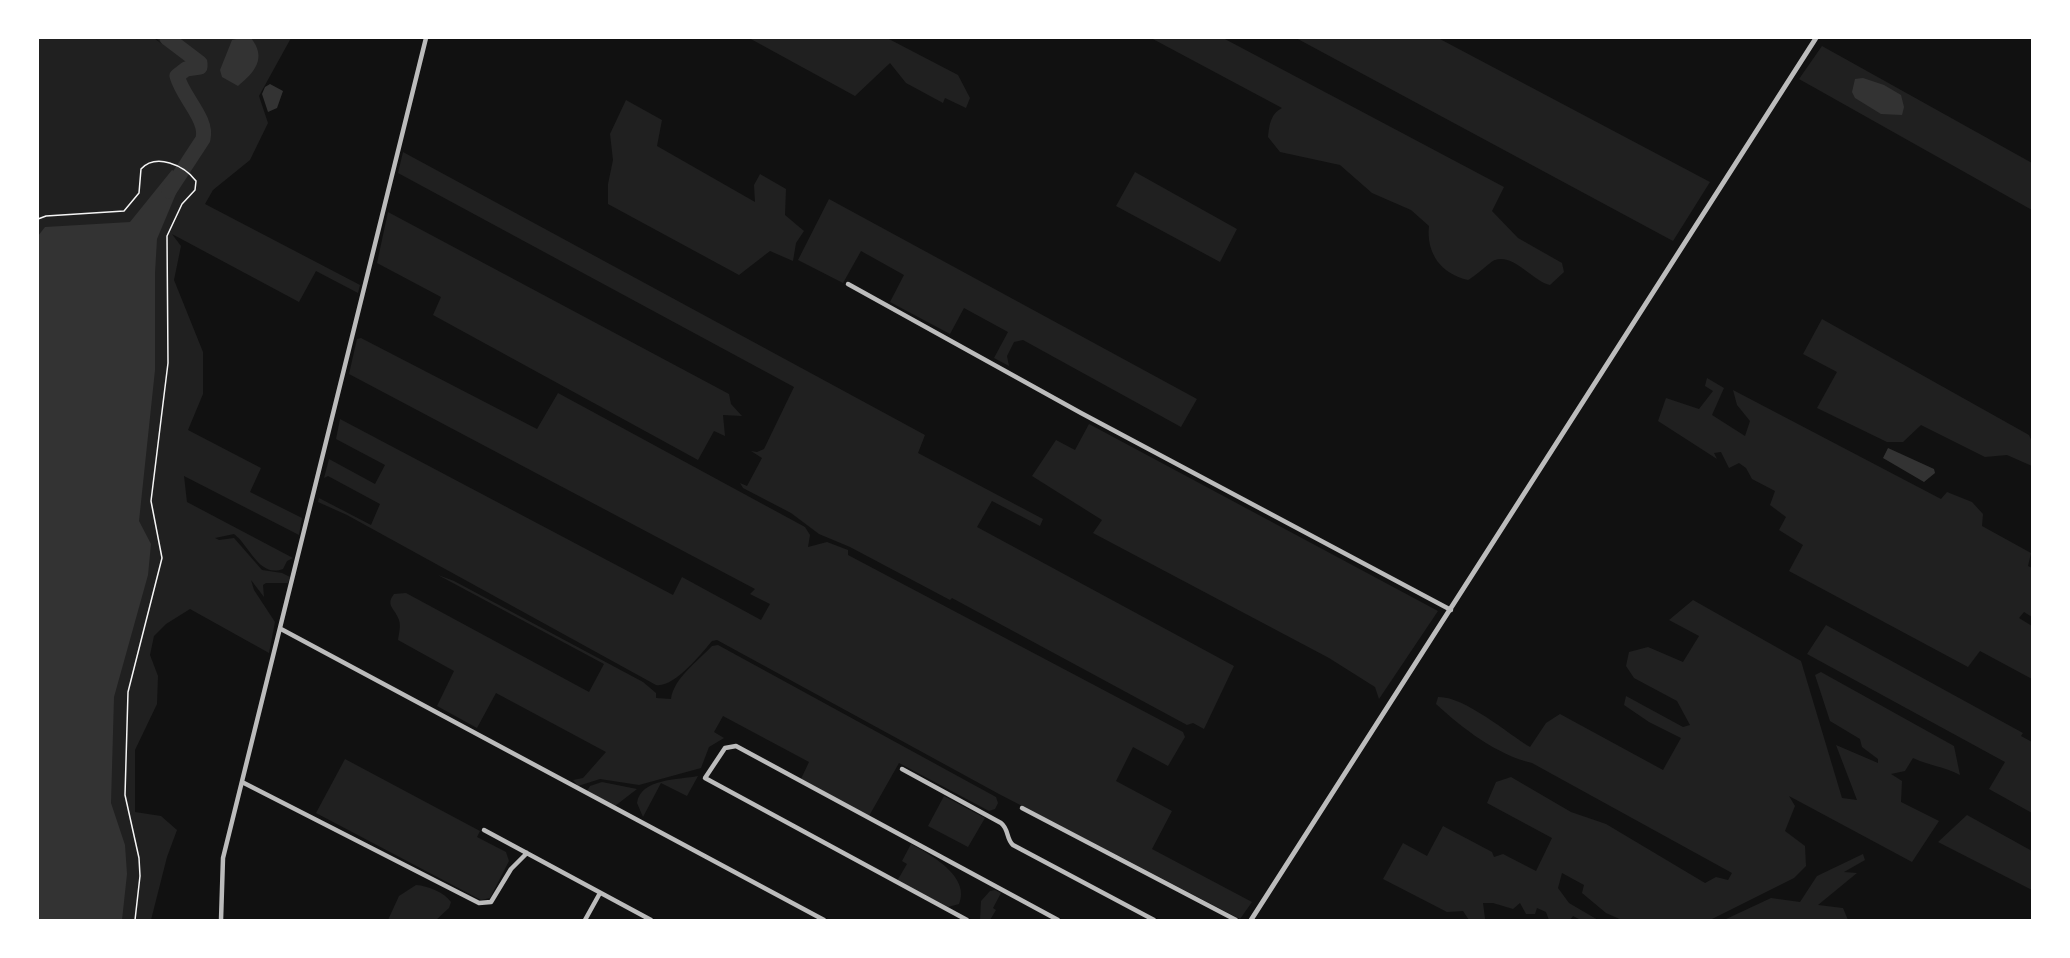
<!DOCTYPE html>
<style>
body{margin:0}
#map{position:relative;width:2070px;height:958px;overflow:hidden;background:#111;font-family:"Open Sans",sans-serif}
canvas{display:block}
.frame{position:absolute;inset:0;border:39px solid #fff;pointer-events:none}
</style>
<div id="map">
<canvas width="2070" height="958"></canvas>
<div class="frame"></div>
</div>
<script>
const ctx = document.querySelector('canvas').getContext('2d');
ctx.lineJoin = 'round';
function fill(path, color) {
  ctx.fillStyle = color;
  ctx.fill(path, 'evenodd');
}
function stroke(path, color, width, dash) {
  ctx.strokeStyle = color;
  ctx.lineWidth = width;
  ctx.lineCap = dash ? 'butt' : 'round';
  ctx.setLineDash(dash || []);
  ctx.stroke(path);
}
const green = new Path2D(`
 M38 38H154L162 44 156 38H291L259 96 268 123 250 160 213 190 205 204 360 285 358 293 316 271 299 302 172 234 181 246 174 280 203 352V394L188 430 261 468 250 492 302 518 299 535 184 476 187 502 293 558 287 561 283 569C259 578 250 546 234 534L215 538 219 540 234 538 262 570 282 573 290 577 288 583H266L263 585 264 597 251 580 254 590 275 622 269 653 190 609 166 624 154 636 150 655 158 676 157 704 135 750V812L161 816 177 830 167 857 151 920H38Z
 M749 38H887L958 75 970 98 966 108 945 98 943 103 906 83 890 63 855 96Z
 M1151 38H1223L1504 187 1492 211 1518 238 1562 263 1564 272 1550 285C1533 281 1513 253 1495 260 1491 261 1476 276 1468 280 1441 274 1426 253 1429 226L1411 210 1372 193 1340 165 1280 152 1268 137C1269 125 1271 113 1282 108Z
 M1296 38H1438L1710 182 1673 241Z
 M1822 46 2032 163V210L1799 79Z
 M626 100 662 120 657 146 755 202 754 185 760 174 786 189 785 215 804 231 796 243 793 261 770 251 739 275 608 204V184L613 160 610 134Z
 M403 152 925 435 918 453 1043 519 1040 526 992 501 977 527 1234 666 1204 729 1193 723 1187 725 952 598 950 600 850 547 819 534 791 513 743 488 740 483 747 486 762 458 751 451 757 452 764 449 794 387 398 173Z
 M1135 172 1237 229 1220 262 1116 206Z
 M829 199 1197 399 1181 427 1023 340 1014 342 1007 356 1009 366 994 358 1008 332 964 308 950 334 890 302 904 275 861 251 843 283 798 260Z
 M388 212 729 394 731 404 742 416 723 415 725 436 714 431 698 460 433 315 441 297 377 263Z
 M1822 319 2029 435 2032 442V466L2007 455 1985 457 1921 425 1903 442H1887L1817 408 1837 372 1803 354Z
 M361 338 537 429 558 393 805 527 810 535 808 547 827 542 848 550V555L1183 732 1185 737 1168 766 1133 747 1116 781 1172 811 1152 849 1252 902 1240 919 999 794 717 640 712 641C701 654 674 688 656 685L347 515 318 502 319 498 371 525 380 504 328 476 324 478 329 459 375 484 385 465 336 439 340 419 673 595 682 577 761 620 770 604 750 594 755 589 349 374 357 339Z
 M1707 378 1724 388 1712 415 1745 436 1750 421 1737 405 1733 390 1941 499 1947 492 1972 502 1983 514 1982 526 2031 553 2028 566 2032 568V617L2024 612 2019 618 2032 626V679L1980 651 1968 667 1789 571 1803 545 1779 530 1786 517 1770 505 1775 491 1752 479 1746 468 1739 463 1729 468 1721 452 1714 453 1717 459 1658 421 1666 398 1699 409 1713 391 1705 386Z
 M1089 424 1438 611 1379 699 1375 687 1329 658 1093 533 1102 520 1032 476 1056 440 1075 450Z
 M438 575 454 581 643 682 656 693V698L671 699C674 678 697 662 712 646L718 645 996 797 998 803 995 809 989 811 899 763 869 816 801 779 809 762 723 716 714 732 724 738 709 747 701 768 639 785 600 779 578 786 573 780 583 778 606 752 496 693 477 728 437 706 454 671 398 640C399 633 401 626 399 620 395 608 385 606 394 594L406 593 589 692 604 664Z
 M1693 600 1801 661 1842 798 1857 800 1836 745 1878 763V759L1862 747 1860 739 1830 721 1815 675 1821 672 1954 746 1960 775C1943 766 1930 766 1913 758L1905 771 1891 774 1902 781 1901 802 1939 821 1912 862 1789 796 1795 806 1785 831 1805 846 1806 866 1794 878 1710 920H1622L1606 913 1582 893 1584 885 1562 873 1558 888 1569 903 1598 920H1581L1573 916 1570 920H1549L1546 912 1537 908 1535 914H1526L1520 903 1513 909 1493 903H1483L1485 919 1469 920 1463 911 1447 912 1383 879 1403 843 1427 856 1443 826 1492 852 1494 857 1503 854 1536 871 1552 838 1487 803 1496 782 1511 777 1571 812 1606 824 1705 883 1716 877 1728 880 1732 873 1532 763C1497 755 1462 728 1436 704L1438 697C1464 696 1507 733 1530 747L1546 723 1560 714 1663 770 1681 738 1649 722 1624 705 1626 696 1683 727 1690 725 1677 701 1634 678 1626 666 1629 652 1648 647 1683 662 1699 636 1669 620Z
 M1826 625 2023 733 2021 736 2032 742V813L1989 789 2005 762 1807 654Z
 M345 759 480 831 477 837 506 852 509 861 490 898 481 900 316 813Z
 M698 776 687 796 661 783 643 817 637 803C641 778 678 780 698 776Z
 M602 782 637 789 615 806 587 791 590 786Z
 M944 796 985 818 968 847 928 826Z
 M1967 815 2032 851V890L1938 842Z
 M911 844C929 854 971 876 959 904L948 907 897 881 907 864 902 861Z
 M1863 854 1865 860 1844 872 1857 873 1818 905 1843 908 1848 920H1724L1771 898 1800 902 1817 876Z
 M416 885C428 886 444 892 451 902L449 908 436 920H388L399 896Z
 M995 890 1001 893 993 908 996 910 990 920H980L981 901 990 891Z`);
const water = new Path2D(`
 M241 38H251C267 58 255 72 238 86L222 77 220 70 232 40Z
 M1863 78 1884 85 1901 95 1904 107 1902 115 1881 114 1855 98 1852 92 1855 79Z
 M270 84 283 91 277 108 268 112 262 94 265 87Z
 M172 170 183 177 157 239 155 273V370L139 521 151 544 148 575 114 697 111 803 125 845 127 874 122 920H38V236L45 227 130 222Z
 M1888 448 1934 469 1935 473 1924 482 1883 458Z`);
const river = new Path2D(`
 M167 38 200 63V67L186 69 177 76C183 98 208 119 203 139L169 191`);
const path = new Path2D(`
 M38 219 46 216 124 211 139 193 141 169C156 153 184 165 196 181L195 190 182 204 167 236 168 363 151 501 162 558 128 692 125 795 139 858 140 876 135 920`);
const minor = new Path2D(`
 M848 284 1081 413 1451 610
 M281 629 824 920
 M902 769 1001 823C1009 829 1006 839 1013 845L1154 920
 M242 782 479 903 491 902 511 869 527 853
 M1022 808 1236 920
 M484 830 651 920
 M221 920 223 858 426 38
 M585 920 600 893
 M967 920 705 778 725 748 736 746 1058 920`);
const tertiary = new Path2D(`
 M1251 920 1816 38`);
fill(green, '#202020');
fill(water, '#333');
stroke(river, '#333', 15);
stroke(path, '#f5f5f5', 1.5);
stroke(minor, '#bcbcbc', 4.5);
stroke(tertiary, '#bcbcbc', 5);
</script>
